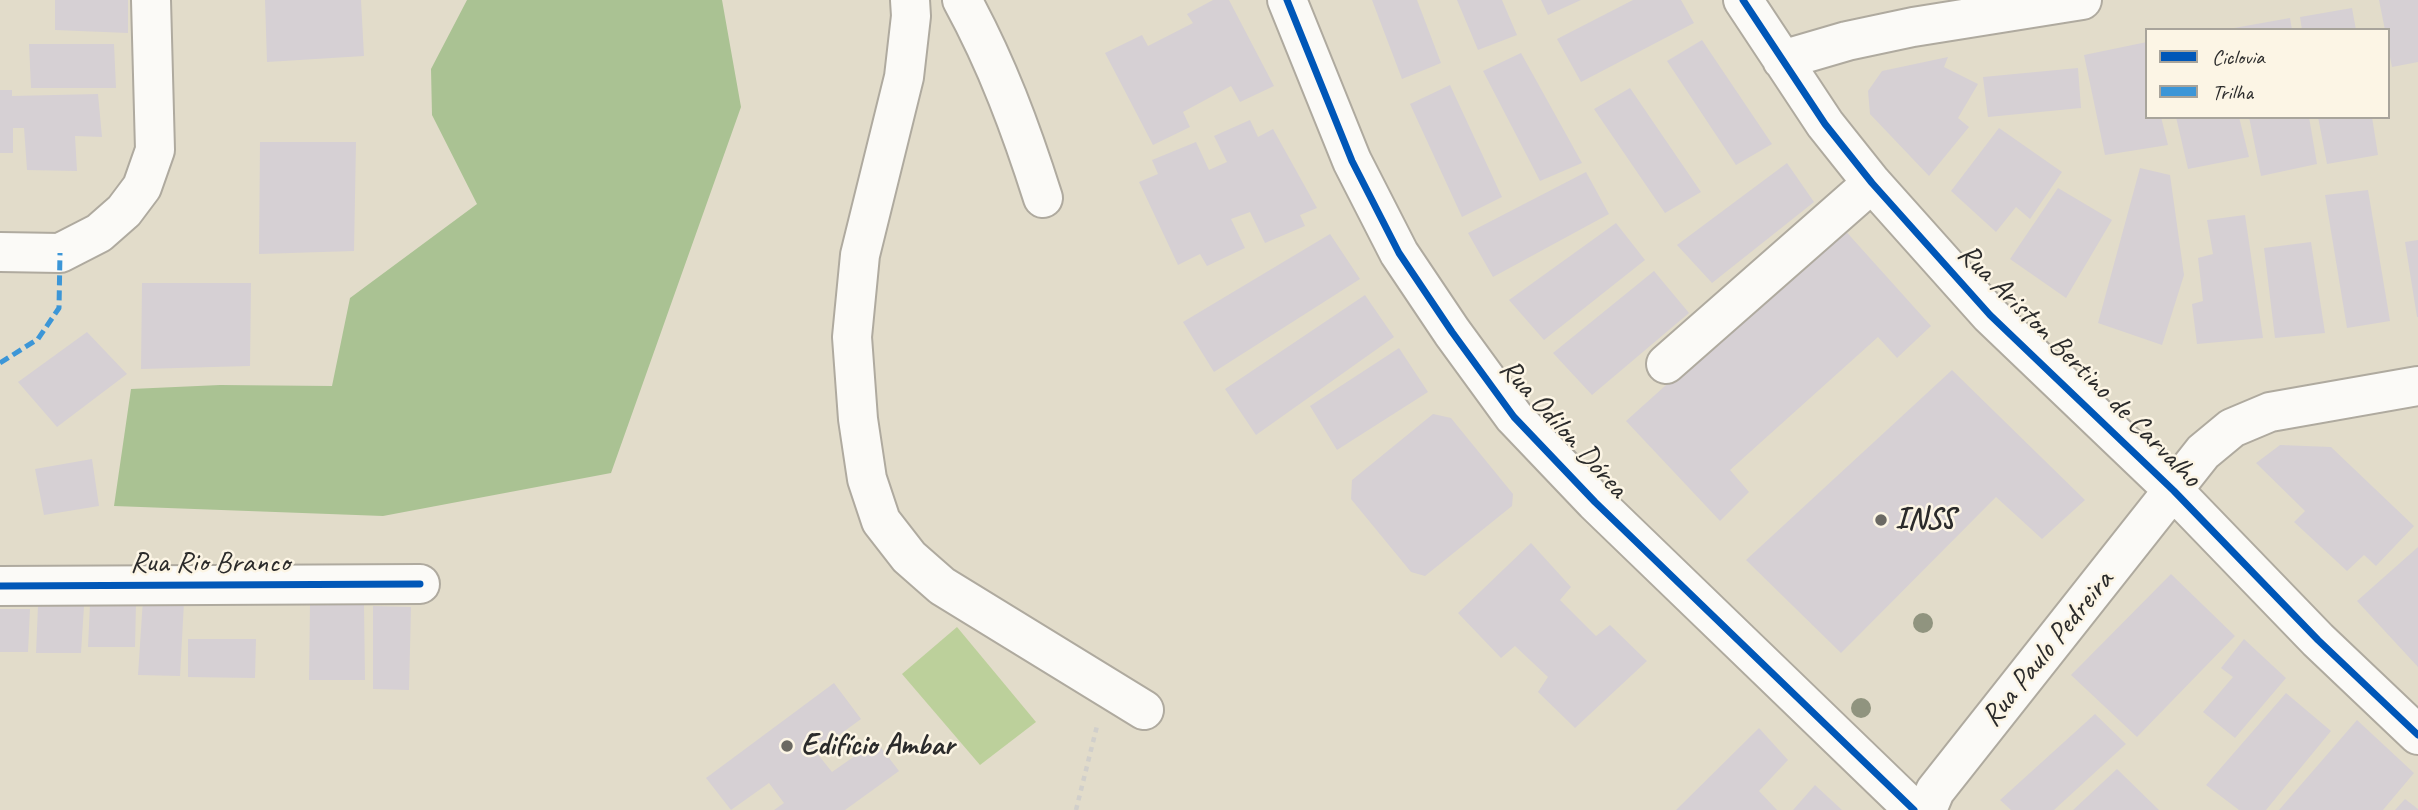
<!DOCTYPE html>
<meta charset="utf-8">
<style>
body{margin:0}
#map{position:relative;width:2418px;height:810px;overflow:hidden;background:#e2dcca;font-family:Caveat,sans-serif}
canvas{display:block}
.legend{position:absolute;left:2145px;top:28px;width:245px;height:91px;box-sizing:border-box;background:#fcf5e5;border:2px solid #a8a49b;margin:0;padding:9px 12px;list-style:none;font-size:21px;color:#2b2b2b}
.legend li{display:flex;align-items:center;gap:14px;height:35px}
.legend b{width:35px;border:2px solid #a8a49b}
</style>
<div id="map">
<canvas width="2418" height="810"></canvas>
<ul class="legend">
<li><b style="height:9px;background:#0057b8"></b>Ciclovia</li>
<li><b style="height:9px;background:#3c96d7"></b>Trilha</li>
</ul>
</div>
<script>
const ctx = document.querySelector('canvas').getContext('2d');
ctx.lineJoin = 'round';
function fill(path, color) {
  ctx.fillStyle = color;
  ctx.fill(path, 'evenodd');
}
function stroke(path, color, width, dash) {
  ctx.strokeStyle = color;
  ctx.lineWidth = width;
  ctx.lineCap = dash ? 'butt' : 'round';
  ctx.setLineDash(dash || []);
  ctx.stroke(path);
}
function drawText(font, color, halo, rows, align = 'center') {
  ctx.font = font + ' Caveat,sans-serif';
  ctx.lineWidth = 5;
  ctx.setLineDash([]);
  ctx.textBaseline = 'middle';
  ctx.strokeStyle = halo;
  ctx.fillStyle = color;
  for (const [text, x, y, turn = 0] of rows) {
    ctx.save();
    ctx.translate(x, y);
    ctx.rotate((+turn || 0) * Math.PI / 180);
    ctx.textAlign = isNaN(turn) ? turn : align;
    if (halo) ctx.strokeText(text, 0, 0);
    ctx.fillText(text, 0, 0);
    ctx.restore();
  }
}
const green = new Path2D(`
 M957 627 1036 722 980 765 902 674Z`);
const forest = new Path2D(`
 M467 0H722L741 107 611 473 383 516 114 506 131 389 220 385 332 386 350 298 477 204 432 115 431 69Z`);
const building = new Path2D(`
 M55 0H128V33L55 30Z
 M265 0H361L364 56 267 62Z
 M1213 0H1229L1274 86 1240 102 1231 86 1183 112 1190 127 1153 145 1105 53 1142 35 1148 46 1193 23 1187 14Z
 M1372 0H1417L1441 63 1402 79Z
 M1457 0H1502L1517 35 1478 50Z
 M1541 0H1581L1548 15Z
 M1633 0H1681L1694 23 1581 82 1557 39Z
 M2379 0H2418V62L2392 67 2388 47V30H2385Z
 M2352 8 2356 30H2302L2300 17Z
 M2290 18 2292 30H2234V28Z
 M1702 40 1772 144 1736 165 1667 61Z
 M2147 42V117H2161L2168 145 2105 155 2084 55Z
 M29 44H114L116 88H31Z
 M1521 53 1582 163 1540 181 1483 71Z
 M1948 57 1944 67 1978 84 1958 118 1969 127 1929 176 1870 114 1868 91 1882 71Z
 M2078 68 2081 108 1988 117 1983 77Z
 M1450 85 1502 197 1462 217 1410 104Z
 M1630 88 1701 192 1665 213 1594 109Z
 M0 90H12V96L98 94 102 137 75 136 77 171 27 170 24 128H13V153H0Z
 M2176 117H2239L2249 157 2188 169Z
 M2249 117H2309L2317 164 2261 176Z
 M2318 117H2372L2378 155 2327 164Z
 M1250 120 1258 137 1273 129 1317 208 1300 215 1305 226 1265 243 1250 212 1231 219 1245 248 1207 266 1200 254 1178 265 1139 182 1158 174 1152 160 1196 142 1209 170 1227 162 1214 136Z
 M1999 128 2062 172 2030 219 2016 207 1996 232 1951 191Z
 M260 142H356L354 251 259 254Z
 M1787 163 1814 202 1712 283 1677 245Z
 M2140 168 2170 175 2184 275 2162 345 2098 323Z
 M1586 172 1609 214 1493 277 1468 233Z
 M2058 188 2112 220 2066 298 2010 259Z
 M2368 190 2390 321 2347 328 2325 195Z
 M2245 215 2263 338 2197 344 2192 304 2203 301 2198 258 2213 254 2207 220Z
 M1616 223 1645 260 1544 340 1509 300Z
 M1842 227 1931 326 1897 358 1878 337 1730 470 1749 492 1720 521 1626 421Z
 M1330 234 1360 279 1214 372 1183 322Z
 M2418 240V317H2417L2405 242Z
 M2311 242 2325 333 2275 338 2264 248Z
 M1654 271 1689 313 1592 395 1553 353Z
 M142 283H251L250 366 141 369Z
 M1365 295 1394 337 1256 435 1225 389Z
 M87 332 127 374 57 427 18 382Z
 M1399 348 1428 392 1337 450 1310 406Z
 M1952 370 2085 500 2042 539 1996 497 1841 653 1746 560Z
 M1433 414 1451 418 1513 494 1512 506 1425 576 1411 572 1351 499 1352 480Z
 M2280 445 2331 447 2414 526 2376 566 2364 555 2347 571 2294 522 2305 511 2256 463Z
 M92 459 99 506 44 515 35 469Z
 M1531 543 1571 587 1560 600 1596 636 1610 625 1647 661 1575 728 1538 692 1548 677 1515 646 1501 658 1458 613Z
 M2418 547V667L2357 601Z
 M2171 574 2235 636 2137 737 2071 675Z
 M143 599 184 602 180 676 138 675Z
 M310 603 364 605 365 680H309Z
 M90 604H136L135 647H88Z
 M38 606H84L81 653H36Z
 M373 606 411 607 409 690 373 689Z
 M0 609H30L28 652H0Z
 M188 639H256L255 678 188 677Z
 M2244 639 2286 678 2235 738 2203 712 2233 677 2221 668Z
 M834 683 861 719 816 752 832 772 876 741 899 771 845 810H774L784 803 769 783 731 810 706 778Z
 M2286 693 2331 731 2266 810H2239L2206 785Z
 M2095 714 2126 744 2054 810H2011L2000 800Z
 M2357 720 2414 773 2383 810H2279Z
 M1759 728 1788 760 1759 791 1777 810H1676Z
 M2117 769 2159 810H2073Z
 M1815 785 1842 810H1793Z
 M2405 799 2418 809V810H2395Z`);
const path = new Path2D(`
 M1076 810 1097 726`);
const minor = new Path2D(`
 M910 0 911 16 904 77 860 255 852 337 858 419 867 479 881 521 909 557 942 586 1144 710
 M962 0C997 64 1021 129 1043 198
 M1287 0 1352 161 1399 253 1452 332 1514 417 1595 502 1914 810
 M1743 0 1825 124 1872 183 1990 315 2174 491 2318 640 2418 735
 M1782 60 1847 41 1913 27 2082 0
 M0 252 60 253 99 233 124 211 142 187 155 150 151 0
 M1666 364 1872 183
 M0 586 420 584
 M1927 810 1935 791 2203 452 2232 428 2270 412 2418 386`);
const quiet = new Path2D(`
 M0 363 38 339 59 308 60 253`);
const cycleway = new Path2D(`
 M1287 0 1352 161 1399 253 1452 332 1514 417 1595 502 1914 810
 M1743 0 1825 124 1872 183 1990 315 2174 491 2318 640 2418 735
 M0 586 420 584`);
const trees = [
 [1923,623],
 [1861,708]
];
const markers = [
 [1881,520,7,"#6b6963"],
 [787,746,7,"#6b6963"]
];
const streetNames = [
 ["Rua Ariston Bertino de Carvalho",2079,366,45],
 ["Rua Odilon Dórea",1563,429,48],
 ["Rua Rio Branco",210,563],
 ["Rua Paulo Pedreira",2048,649,-51]
];
const poiNames = [
 ["INSS",1895,520],
 ["Edifício Ambar",801,746]
];
fill(green, '#bcd09b');
fill(forest, '#aac293');
fill(building, '#d6d0d4');
stroke(minor, '#afaa9f', 42);
stroke(path, '#d1cfcb', 4.5, [5, 5]);
stroke(minor, '#fbfaf7', 38);
stroke(quiet, '#3c96d7', 5, [10, 5]);
stroke(cycleway, '#0057b8', 7);
ctx.fillStyle = '#90947f';
for (const [x, y] of trees) {
  ctx.beginPath();
  ctx.arc(x, y, 10, 0, 2 * Math.PI);
  ctx.fill();
}
for (const [x, y, r, color] of markers) {
  const dot = new Path2D();
  dot.arc(x, y, r, 0, 2 * Math.PI);
  ctx.fillStyle = color;
  ctx.fill(dot);
  stroke(dot, '#fcf5e5', 2.5);
}
drawText('30px', '#2b2b2b', '#fcf5e5', streetNames);
drawText('bold 30px', '#2b2b2b', '#fcf5e5', poiNames, 'left');
</script>
